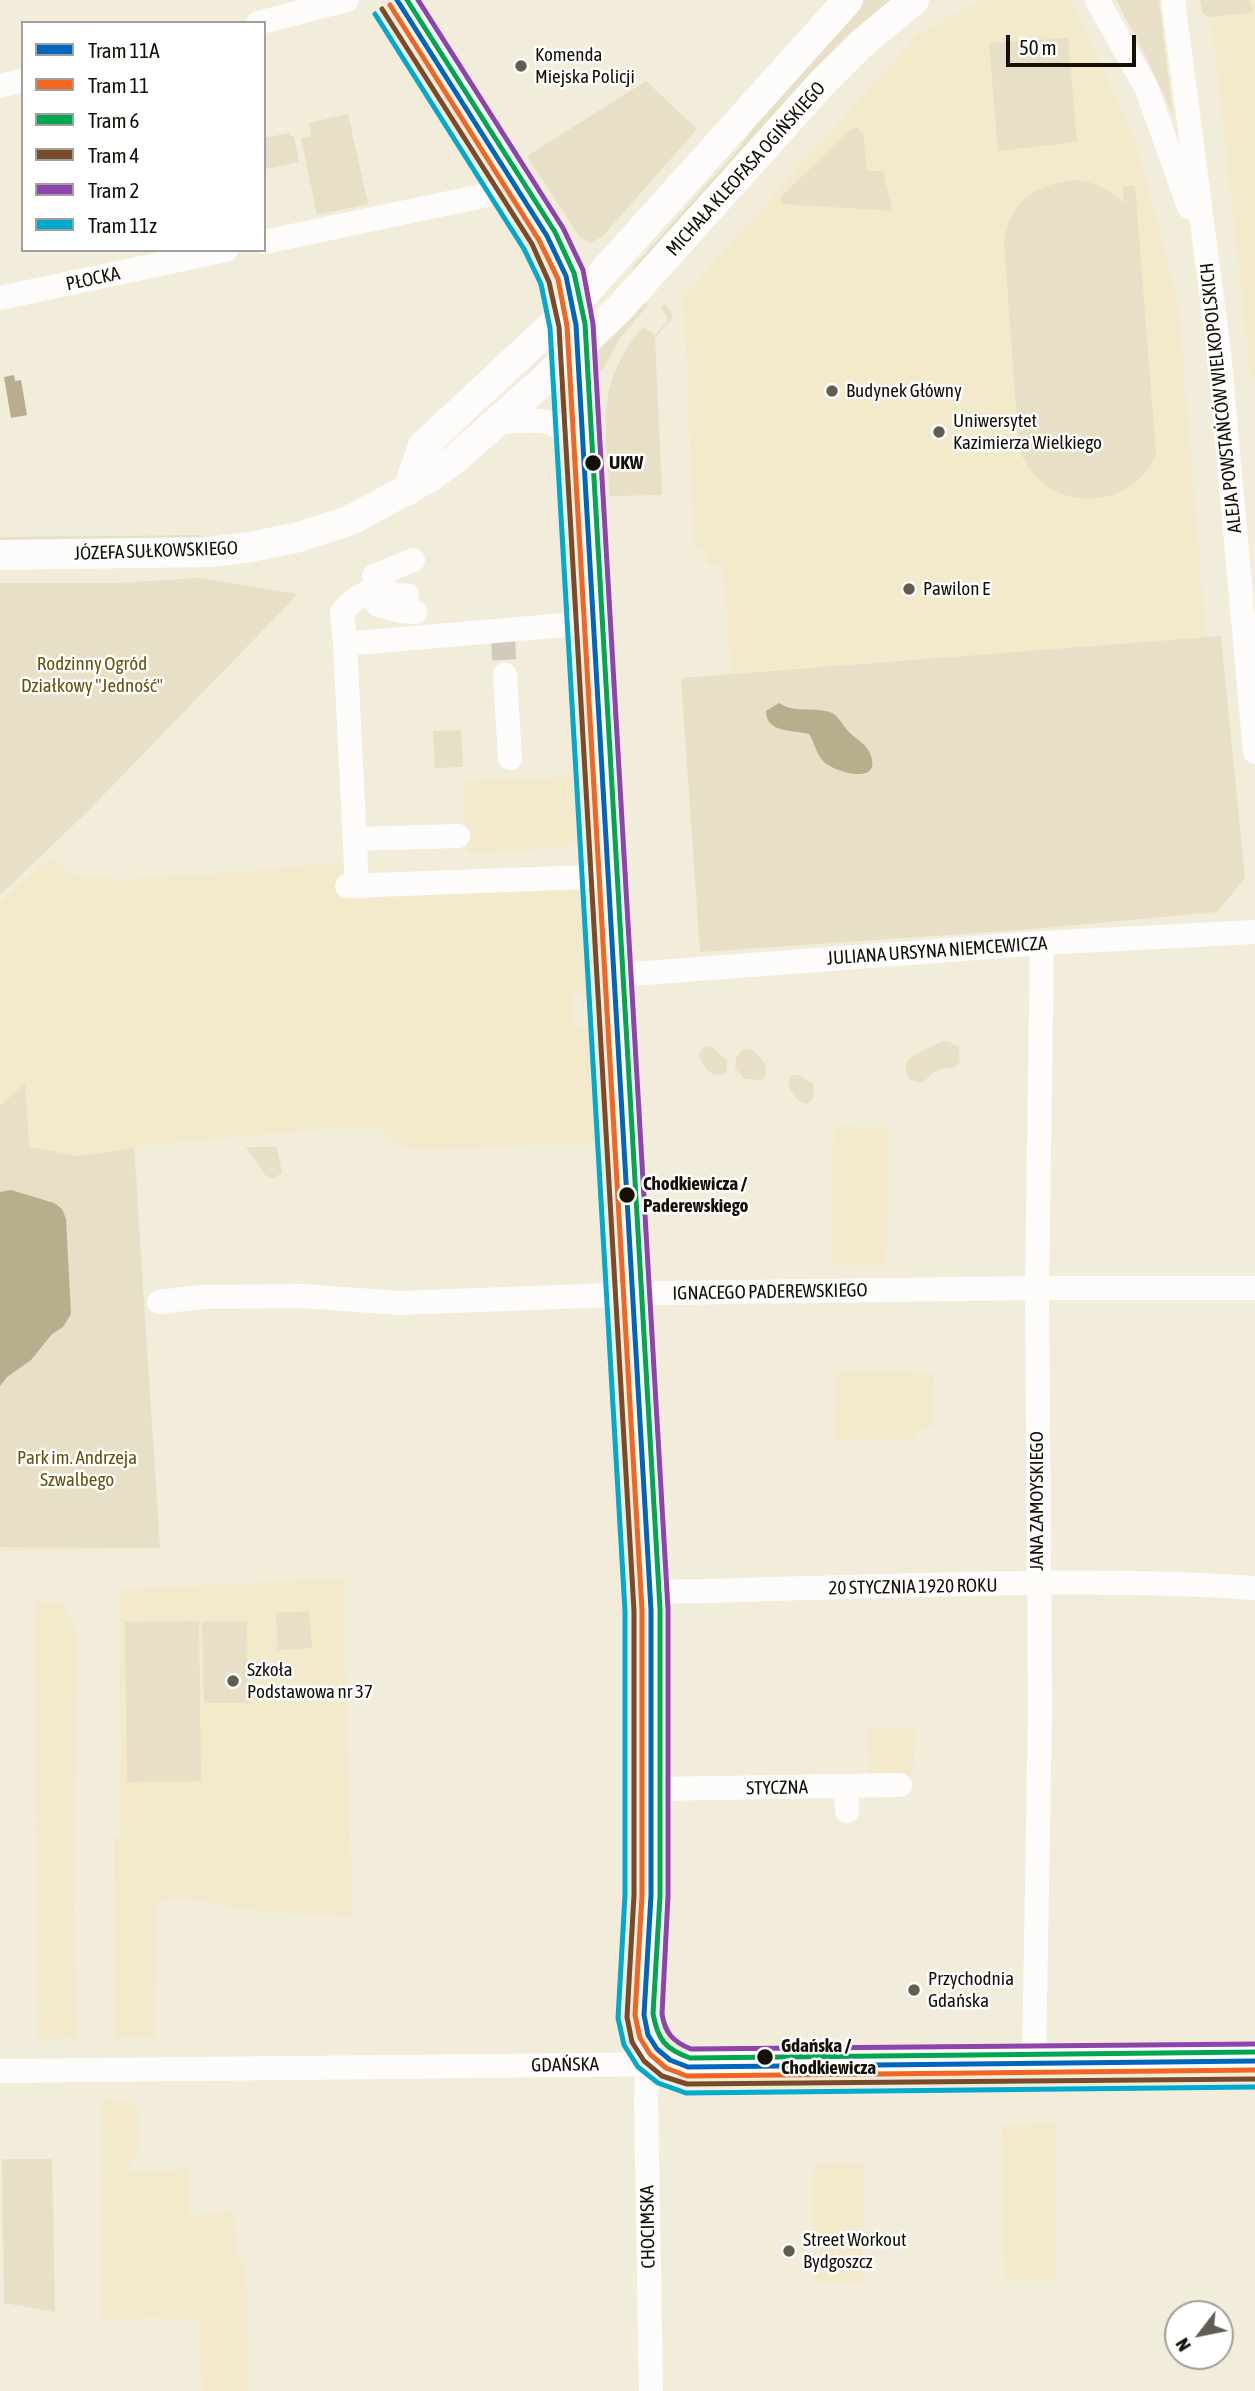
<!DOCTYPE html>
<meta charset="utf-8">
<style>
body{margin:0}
#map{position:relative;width:1255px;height:2391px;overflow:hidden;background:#f2ecdb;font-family:"Asap Condensed",sans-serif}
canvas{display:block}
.legend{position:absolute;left:21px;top:21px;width:245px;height:231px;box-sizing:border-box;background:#fff;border:2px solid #a19f9b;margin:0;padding:9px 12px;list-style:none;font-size:21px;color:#141006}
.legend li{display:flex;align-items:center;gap:14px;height:35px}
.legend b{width:35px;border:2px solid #a19f9b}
.north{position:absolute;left:1164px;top:2300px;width:70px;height:70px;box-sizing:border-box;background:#fff;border:2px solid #a19f9b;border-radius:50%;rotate:238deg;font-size:19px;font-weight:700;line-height:28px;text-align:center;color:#141006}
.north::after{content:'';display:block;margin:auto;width:24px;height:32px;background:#625d51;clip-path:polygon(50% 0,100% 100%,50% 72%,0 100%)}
.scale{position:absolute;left:1006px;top:35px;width:130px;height:32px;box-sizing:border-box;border:4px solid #141006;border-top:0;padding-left:9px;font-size:21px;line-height:24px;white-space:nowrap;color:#141006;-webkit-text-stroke:5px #fff;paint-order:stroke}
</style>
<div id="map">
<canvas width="1255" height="2391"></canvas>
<ul class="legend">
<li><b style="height:9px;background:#0065bd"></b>Tram 11A</li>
<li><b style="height:9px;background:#f26522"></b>Tram 11</li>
<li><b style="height:9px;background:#00a651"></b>Tram 6</li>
<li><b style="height:9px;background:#7a4b2a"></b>Tram 4</li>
<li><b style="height:9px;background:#8e44ad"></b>Tram 2</li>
<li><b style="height:9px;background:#00a9ce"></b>Tram 11z</li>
</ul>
<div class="north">N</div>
<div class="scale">50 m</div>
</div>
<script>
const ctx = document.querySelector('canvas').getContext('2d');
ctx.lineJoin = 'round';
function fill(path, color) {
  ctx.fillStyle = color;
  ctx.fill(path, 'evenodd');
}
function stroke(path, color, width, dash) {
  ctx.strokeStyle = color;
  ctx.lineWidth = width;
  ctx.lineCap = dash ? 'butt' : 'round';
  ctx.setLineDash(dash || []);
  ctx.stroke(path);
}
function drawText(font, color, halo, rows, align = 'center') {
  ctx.font = font + ' "Asap Condensed",sans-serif';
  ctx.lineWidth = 5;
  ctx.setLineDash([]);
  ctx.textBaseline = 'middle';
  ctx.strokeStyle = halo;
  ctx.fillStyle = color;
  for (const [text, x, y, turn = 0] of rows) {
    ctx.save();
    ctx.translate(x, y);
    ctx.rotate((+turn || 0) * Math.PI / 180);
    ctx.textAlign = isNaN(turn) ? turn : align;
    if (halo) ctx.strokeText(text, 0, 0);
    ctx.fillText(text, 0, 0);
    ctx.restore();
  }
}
const built = new Path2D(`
 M981 0H1071L1135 140 1178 302 1206 637 735 673 731 667 723 565H707L706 547 695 548 694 538 684 296 917 35Z
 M1208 0H1255V377H1251L1218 76Z
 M575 777 582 841H572L567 848 467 853 463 781Z
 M49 857 72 876 124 879 232 873 340 862 356 900 572 885 585 903 591 995H572L573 1028H594L600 1143 409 1150 385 1135V1127L357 1128 356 1126 137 1146 138 1282 160 1548 0 1551V1063L18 1062 0 1061V903Z
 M834 1126 889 1127 886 1266 831 1264Z
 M841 1371 934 1373 933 1427 920 1429 912 1440 839 1441 835 1435 836 1376Z
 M343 1578 352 1916 273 1913 231 1907 189 1898 156 1900 155 2038H115L114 1837 120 1836 119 1590Z
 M35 1602 62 1603 77 1634 74 1908 77 2038 38 2039Z
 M868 1727H915L913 1777H869Z
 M102 2099 137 2104 139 2145 128 2172 188 2169 190 2215 235 2212 236 2258 246 2268 248 2391H202L200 2321 152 2318 101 2320Z
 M1057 2124V2280L1005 2281 1002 2125Z
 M863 2163V2283H813L814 2164Z`);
const green = new Path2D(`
 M863 0H897L640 274 632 268 735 153 785 85Z
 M1116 0H1159L1173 115 1139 42Z
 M1200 0H1249L1254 12 1208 17 1202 12Z
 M1068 38 1077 142 998 151 989 43Z
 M646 81 697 129 602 237 590 243 579 236 527 156Z
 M348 114 368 204 317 215 301 138 311 136 309 123Z
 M857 128 863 133 867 171H883L893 211 784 204 782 202 781 197 851 129Z
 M289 133 290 136H294L299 162 266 169 264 138Z
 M1072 180C1094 181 1108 189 1124 203L1123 186H1135L1156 454C1130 516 1041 513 1019 448L1004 242C1011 200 1032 187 1072 180Z
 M642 299 648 305 620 338 602 371 593 372 594 351Z
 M664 303 671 311 672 318 655 338 662 493 660 495 610 496C606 428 594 384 643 327L655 335 667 322V315L661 309Z
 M199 535 208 538 0 545V537Z
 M199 578 298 594 87 812 0 895V583H119Z
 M1221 636 1245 878 1217 912 1022 930 700 952 681 678Z
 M461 730 463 767 435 768 433 731Z
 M948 1041 959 1047 960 1061 956 1067C950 1069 945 1068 939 1070 925 1074 928 1089 909 1079 900 1057 912 1058 926 1049 934 1045 938 1042 948 1041Z
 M710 1046 727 1060 726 1073C714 1081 701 1067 699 1054L703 1048Z
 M751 1049C761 1057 773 1068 762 1080L744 1079 735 1068 736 1058 742 1050Z
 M792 1075H799L813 1084C818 1116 792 1104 788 1082Z
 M25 1083 29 1147 78 1156 134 1148 160 1548 0 1547V1106Z
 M277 1147 282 1173 274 1178 266 1176 246 1147Z
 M309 1611 312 1648 278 1650 276 1613Z
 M199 1621 201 1781 127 1782 125 1622Z
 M247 1621 248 1703H204L202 1622Z
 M2 2159H52L55 2312 4 2303Z`);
const water = new Path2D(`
 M14 375 15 381 21 380 27 415 11 418 4 377Z
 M779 703C795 714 814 706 832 713 840 717 843 727 850 733 858 741 867 744 871 756 881 785 836 773 824 762 816 754 815 743 809 734 793 730 766 733 766 711Z
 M11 1190 54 1203 62 1209 66 1219 71 1314 63 1327 52 1334 31 1360 7 1377 0 1386V1192Z`);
const minorTunnel = new Path2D(`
 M503 636 505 675`);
const minor = new Path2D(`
 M402 0 561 251 574 288 583 344 656 1627 654 1929 646 2099 651 2391
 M1097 0 1146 87 1189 207
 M1173 0 1219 352 1255 752
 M258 23 347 0
 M0 86 23 80
 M264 242 487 195
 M0 298 226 250
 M497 422C545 420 558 415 590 456
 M375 590 374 576 413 560
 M378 605 402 611 415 612
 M345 644 342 612C354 598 363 593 381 588L397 596 407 595
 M505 675 510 758
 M355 839 458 836
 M347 886 614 876
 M357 886 345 644 599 622
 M619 975 1042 943 1255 932
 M159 1302 201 1297 302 1296 400 1303 665 1293 1037 1288H1255
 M655 1592C854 1589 1056 1575 1255 1588
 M846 1786 847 1811
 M655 1789 900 1785
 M1034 2060 1040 1711 1037 1288 1042 943
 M0 2071 1255 2058`);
const major = new Path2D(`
 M407 491 423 446 573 306 848 0
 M0 555 210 552 250 547 299 537 351 520 430 477 456 458 544 380 619 309 822 83 861 44 914 0`);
const tram1 = new Path2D(`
 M397 0 547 236 566 276 576 325 651 1610V1896L644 2015 648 2035 657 2049 670 2060 688 2067 1255 2061`);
const tram2 = new Path2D(`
 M390 5 539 240 558 279 567 326 642 1610V1896L635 2015 640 2038 650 2054 666 2068 687 2076 1255 2070`);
const tram3 = new Path2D(`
 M407 0 555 232 574 273 585 324 660 1609V1896L653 2014C658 2040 665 2049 690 2058L1255 2052`);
const tram4 = new Path2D(`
 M382 9 532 244 549 282 559 327 634 1611V1895L627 2017 632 2042 644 2061 662 2076 687 2084 1255 2079`);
const tram5 = new Path2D(`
 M418 0 563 228 583 270 593 324 668 1609V1896L662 2014C665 2033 673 2042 691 2049L1255 2044`);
const tram6 = new Path2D(`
 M375 14 524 249 541 284 550 328 625 1611V1895L618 2018 624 2045 638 2067 658 2083 686 2093 1255 2087`);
const markers = [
 [521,66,7,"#625d51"],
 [832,391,7,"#625d51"],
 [939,432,7,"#625d51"],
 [593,463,9,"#141006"],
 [909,589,7,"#625d51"],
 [627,1195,9,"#141006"],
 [233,1681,7,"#625d51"],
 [914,1990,7,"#625d51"],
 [765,2057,9,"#141006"],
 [789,2251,7,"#625d51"]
];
const poiNames = [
 ["Komenda",535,55],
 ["Miejska Policji",535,77],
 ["Budynek Główny",846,391],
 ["Uniwersytet",953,421],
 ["Kazimierza Wielkiego",953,443],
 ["Pawilon E",923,589],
 ["Szkoła",247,1670],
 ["Podstawowa nr 37",247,1692],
 ["Przychodnia",928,1979],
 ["Gdańska",928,2001],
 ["Street Workout",803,2240],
 ["Bydgoszcz",803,2262]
];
const streetNames = [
 ["MICHAŁA KLEOFASA OGIŃSKIEGO",746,169,-48],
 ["PŁOCKA",93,279,-12],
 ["ALEJA POWSTAŃCÓW WIELKOPOLSKICH",1221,398,-96],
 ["JÓZEFA SUŁKOWSKIEGO",156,551,-2],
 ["JULIANA URSYNA NIEMCEWICZA",937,951,-4],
 ["IGNACEGO PADEREWSKIEGO",770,1292,-1],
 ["JANA ZAMOYSKIEGO",1037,1501,-90],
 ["20 STYCZNIA 1920 ROKU",913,1587,-1],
 ["STYCZNA",777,1788,-1],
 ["GDAŃSKA",565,2065,-1],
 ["CHOCIMSKA",648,2227,-91]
];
const stopNames = [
 ["UKW",609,463],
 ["Chodkiewicza /",643,1184],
 ["Paderewskiego",643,1206],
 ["Gdańska /",781,2046],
 ["Chodkiewicza",781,2068]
];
const parkNames = [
 ["Rodzinny Ogród",92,664],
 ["Działkowy \"Jedność\"",92,686],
 ["Park im. Andrzeja",77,1458],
 ["Szwalbego",77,1480]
];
fill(built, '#f3e9cb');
fill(green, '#e7dfc6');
fill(water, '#b8ad8d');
stroke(minorTunnel, '#d1cbbb', 24, [24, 12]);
stroke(minor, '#fdfcfa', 24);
stroke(major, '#fdfcfa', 30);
stroke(tram1, '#0065bd', 5);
stroke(tram2, '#f26522', 5);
stroke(tram3, '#00a651', 5);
stroke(tram4, '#7a4b2a', 5);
stroke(tram5, '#8e44ad', 5);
stroke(tram6, '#00a9ce', 5);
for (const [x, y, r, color] of markers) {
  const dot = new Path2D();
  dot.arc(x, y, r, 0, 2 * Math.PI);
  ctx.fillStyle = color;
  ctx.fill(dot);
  stroke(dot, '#fff', 2.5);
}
drawText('19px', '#141006', '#fff', poiNames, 'left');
drawText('19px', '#141006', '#fff', streetNames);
drawText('bold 19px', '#141006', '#fff', stopNames, 'left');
drawText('19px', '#66520a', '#fff', parkNames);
</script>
